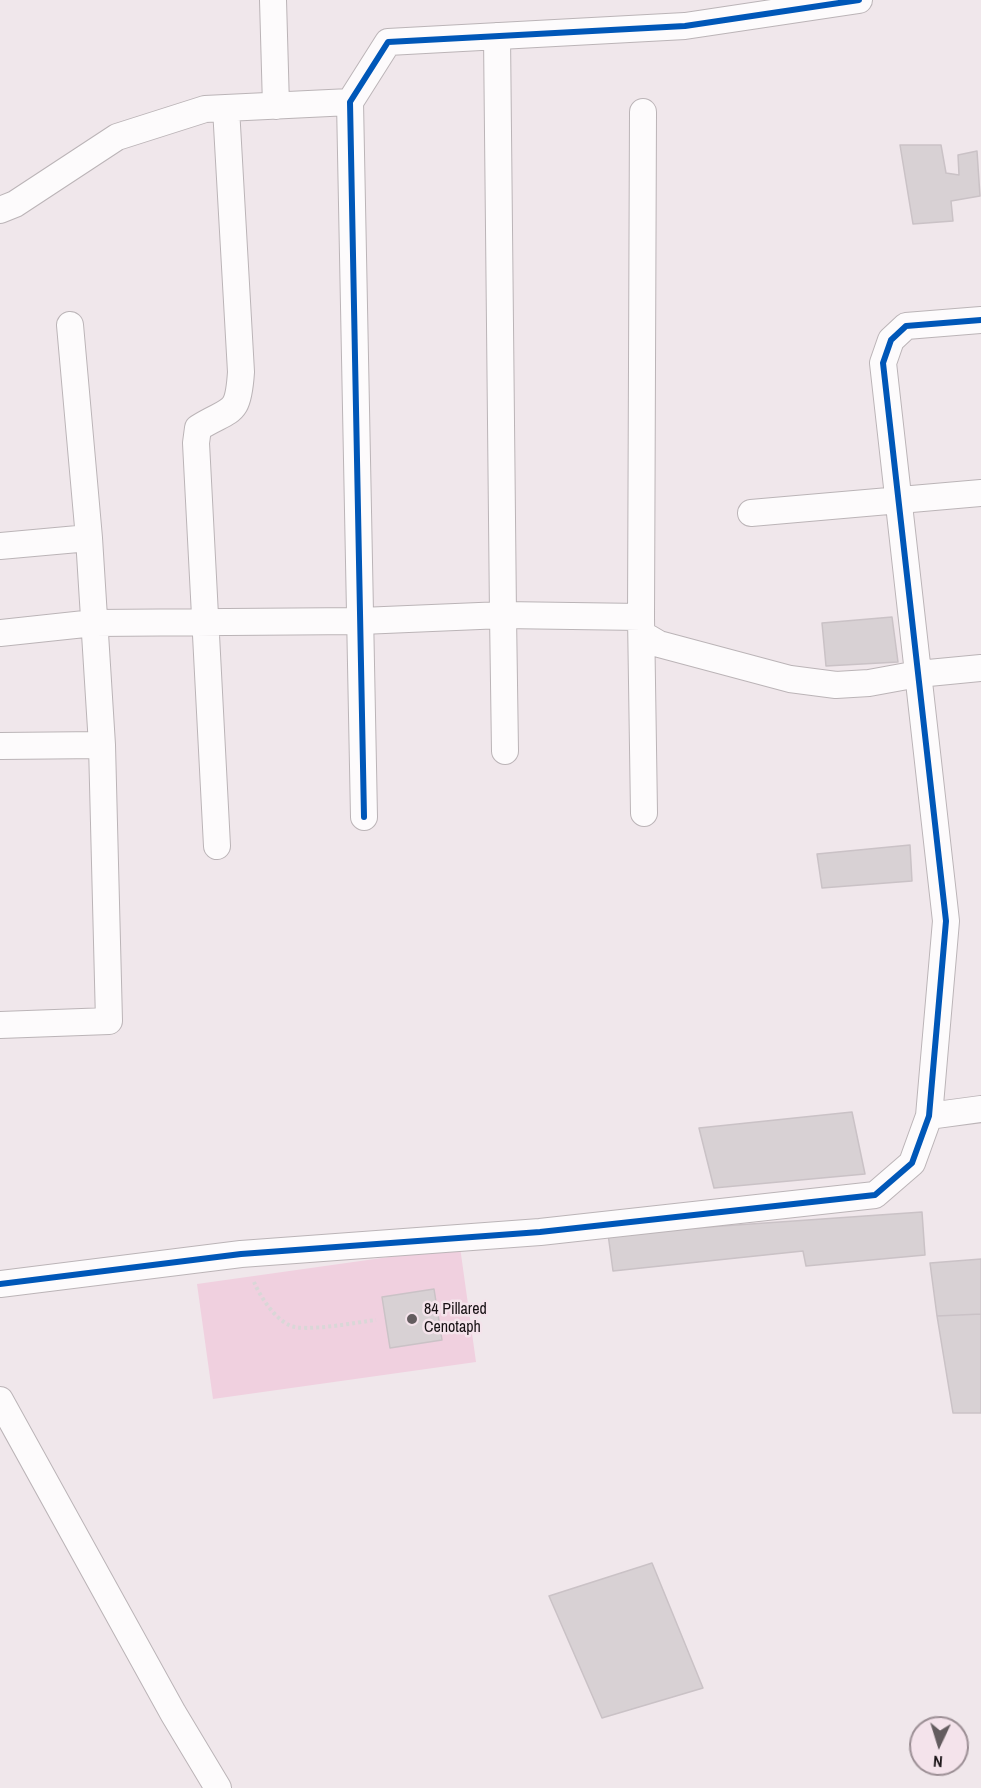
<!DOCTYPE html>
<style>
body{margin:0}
#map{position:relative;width:981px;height:1788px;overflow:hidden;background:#f0e7eb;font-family:"Archivo Narrow",sans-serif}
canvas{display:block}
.north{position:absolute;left:909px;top:1716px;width:60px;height:60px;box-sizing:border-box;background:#f4e3eb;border:2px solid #9c8f95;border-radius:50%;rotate:184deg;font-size:16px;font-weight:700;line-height:24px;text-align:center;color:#171114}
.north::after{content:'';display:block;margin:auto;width:21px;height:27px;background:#635c5f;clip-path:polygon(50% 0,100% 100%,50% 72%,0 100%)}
</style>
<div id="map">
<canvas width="981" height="1788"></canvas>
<div class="north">N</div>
</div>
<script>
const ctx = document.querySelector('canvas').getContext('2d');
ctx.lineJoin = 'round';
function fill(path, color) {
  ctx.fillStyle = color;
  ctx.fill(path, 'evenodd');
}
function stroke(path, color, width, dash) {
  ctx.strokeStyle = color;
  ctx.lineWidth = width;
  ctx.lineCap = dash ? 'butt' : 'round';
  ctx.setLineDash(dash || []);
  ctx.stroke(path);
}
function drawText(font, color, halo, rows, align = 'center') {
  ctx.font = font + ' "Archivo Narrow",sans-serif';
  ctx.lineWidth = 5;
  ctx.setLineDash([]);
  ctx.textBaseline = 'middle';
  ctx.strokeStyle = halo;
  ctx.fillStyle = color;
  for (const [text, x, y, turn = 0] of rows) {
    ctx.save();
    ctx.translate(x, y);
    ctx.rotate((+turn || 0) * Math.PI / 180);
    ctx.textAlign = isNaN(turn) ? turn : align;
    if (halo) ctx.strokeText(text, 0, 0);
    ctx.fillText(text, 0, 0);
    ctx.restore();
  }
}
const green = new Path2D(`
 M460 1247 476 1362 213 1399 197 1284Z`);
const building = new Path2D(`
 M900 145H941L946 173 959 175 958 155 977 151 980 196 951 201 953 221 913 224Z
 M892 617 898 662 826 666 822 623Z
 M910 845 912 881 822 888 817 854Z
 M852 1112 865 1174 714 1188 699 1128Z
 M922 1212 925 1255 806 1266 803 1251 613 1271 608 1234Z
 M981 1259V1314L937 1316 930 1263Z
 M434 1289 442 1340 390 1348 382 1297Z
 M981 1314V1413H953L937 1316Z
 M652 1563 703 1688 602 1718 549 1596Z`);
const path = new Path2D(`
 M254 1282C260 1296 274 1318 289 1325 304 1333 358 1322 376 1320`);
const minor = new Path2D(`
 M273 0 276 106
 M643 112 641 617 644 813
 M0 210 15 204 117 137 205 109 350 102
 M751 513 981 493
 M0 546 89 538
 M0 633 94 623 361 621 503 615 497 36
 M642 634 659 644 790 679 836 685 869 683 918 674 981 668
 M0 746 102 745
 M505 751 503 615 641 617
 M364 817 350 102 388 42 685 26 859 0
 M217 846 196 443 198 428C232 407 238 417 241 372L226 108
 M0 1025 109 1021 102 745 89 538 70 325
 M929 1116 981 1109
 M0 1284 241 1254 540 1232 875 1195 912 1163 929 1116 946 921 883 363 891 340 906 326 981 320
 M0 1400 173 1713 218 1788`);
const cycleway = new Path2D(`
 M364 817 350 102 388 42 685 26 859 0
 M0 1284 241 1254 540 1232 875 1195 912 1163 929 1116 946 921 883 363 891 340 906 326 981 320`);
const markers = [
 [412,1319,6,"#635c5f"]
];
const poiNames = [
 ["84 Pillared",424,1310],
 ["Cenotaph",424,1328]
];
fill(green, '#f0d0df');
fill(building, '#d8d1d4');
stroke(building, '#cac2c6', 1.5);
stroke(minor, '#bbb4b7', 28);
stroke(path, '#d9d7d7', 4, [3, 3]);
stroke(minor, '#fdfbfc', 26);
stroke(cycleway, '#0057b8', 6);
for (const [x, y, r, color] of markers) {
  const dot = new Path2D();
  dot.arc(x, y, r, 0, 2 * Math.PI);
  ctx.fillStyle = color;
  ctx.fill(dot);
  stroke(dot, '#f4e3eb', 2);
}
drawText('16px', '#171114', '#f4e3eb', poiNames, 'left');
</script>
